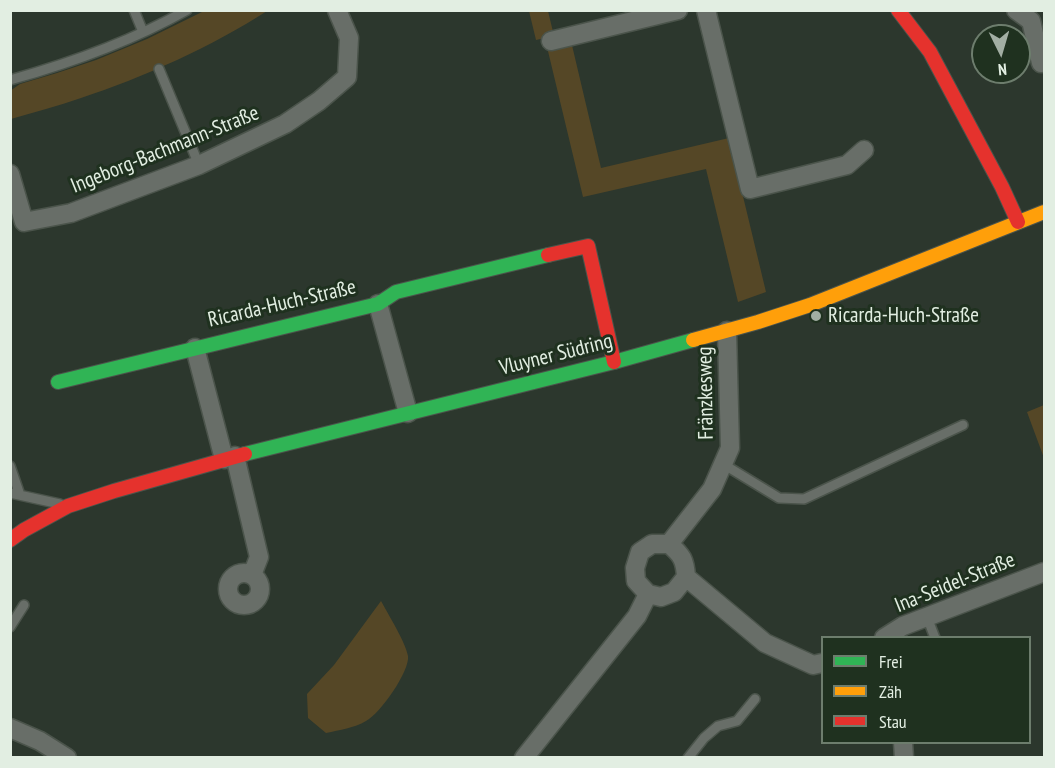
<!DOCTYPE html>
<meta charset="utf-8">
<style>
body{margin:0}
#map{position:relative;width:1055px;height:768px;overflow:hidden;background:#2c372d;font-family:"PT Sans Narrow",sans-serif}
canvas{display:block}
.frame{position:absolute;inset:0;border:12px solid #e2eee2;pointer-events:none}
.legend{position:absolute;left:821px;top:636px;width:210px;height:108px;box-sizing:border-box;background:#1f311f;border:2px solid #6d7d6d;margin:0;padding:8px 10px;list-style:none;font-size:18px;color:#e2eee2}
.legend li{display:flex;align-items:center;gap:12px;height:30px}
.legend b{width:30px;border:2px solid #6d7d6d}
.north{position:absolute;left:971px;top:24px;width:60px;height:60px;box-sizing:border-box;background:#1f311f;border:2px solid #6d7d6d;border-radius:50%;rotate:175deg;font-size:16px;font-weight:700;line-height:24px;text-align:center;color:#e2eee2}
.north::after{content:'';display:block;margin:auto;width:21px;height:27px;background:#a2aea3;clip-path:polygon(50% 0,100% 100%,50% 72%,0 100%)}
</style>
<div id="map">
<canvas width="1055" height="768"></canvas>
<div class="frame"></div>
<ul class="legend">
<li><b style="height:8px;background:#30b455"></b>Frei</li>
<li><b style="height:8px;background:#ff9f0a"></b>Zäh</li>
<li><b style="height:8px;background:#e5322d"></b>Stau</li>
</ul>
<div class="north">N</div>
</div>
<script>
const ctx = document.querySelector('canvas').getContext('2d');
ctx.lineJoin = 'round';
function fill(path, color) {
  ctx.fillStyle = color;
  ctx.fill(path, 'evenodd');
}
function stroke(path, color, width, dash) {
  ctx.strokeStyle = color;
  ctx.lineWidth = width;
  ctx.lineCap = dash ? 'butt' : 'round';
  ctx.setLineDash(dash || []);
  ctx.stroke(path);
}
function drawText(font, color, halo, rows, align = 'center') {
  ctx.font = font + ' "PT Sans Narrow",sans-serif';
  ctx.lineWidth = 6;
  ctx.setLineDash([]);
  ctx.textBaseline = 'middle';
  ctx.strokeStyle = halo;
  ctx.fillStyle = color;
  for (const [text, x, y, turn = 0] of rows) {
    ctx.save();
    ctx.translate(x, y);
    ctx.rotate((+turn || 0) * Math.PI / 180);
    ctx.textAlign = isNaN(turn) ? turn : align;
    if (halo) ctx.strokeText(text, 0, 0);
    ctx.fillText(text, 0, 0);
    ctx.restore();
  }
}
const green = new Path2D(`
 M204 11H267C213 46 142 78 81 98 58 106 34 112 11 119L10 91 20 84 57 73 96 60 147 39Z
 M529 11H548L554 36 536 40Z
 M571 41 601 168 729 138 766 292 738 302 706 169 583 197 547 47Z
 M1044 405V458L1027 412Z
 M381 601C388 614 406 643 408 656 410 671 380 714 366 721 354 728 340 730 326 733L308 718 307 694 334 665Z`);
const lane = new Path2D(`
 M134 10 143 32
 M159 69 199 165
 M10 80C71 63 132 41 187 10
 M723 464 779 498 804 499 963 425
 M10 466 20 495
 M10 493 60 504
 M927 617 935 638
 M10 627 24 605
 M688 758 704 738 718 726 737 721 755 699`);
const street = new Path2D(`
 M706 10 750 189 847 165 864 150
 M1016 10 1031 21 1041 63
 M551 41 678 10
 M10 174 24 222 71 213 199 165 285 124 319 101 347 77 349 38 337 10
 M378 304 408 413
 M195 348 224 459
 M235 456 259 557 252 575
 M652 544H669C682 555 685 560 686 577L674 592 661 597 648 594 636 581 635 568 640 552Z
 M669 544 712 489 730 448 727 331
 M228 589a16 16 0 1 1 32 0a16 16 0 1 1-32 0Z
 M686 577 765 643 813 665 822 663
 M884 638 903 626 1044 572
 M10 728 40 741 67 758
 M903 742 904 758
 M524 758 637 616 648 594`);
const fast = new Path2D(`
 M58 382 378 304 396 292 548 255
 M245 454 614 362 693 340`);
const slow = new Path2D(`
 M693 340 758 322 810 305 1044 212`);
const jam = new Path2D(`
 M898 10 930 52 1002 187 1018 222
 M548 255 588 246 614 362
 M10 540 24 530 68 506 114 491 245 454`);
const markers = [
 [816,316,6,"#a2aea3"]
];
const streetNames = [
 ["Ingeborg-Bachmann-Straße",165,150,-22],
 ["Ricarda-Huch-Straße",282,304,-13],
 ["Vluyner Südring",556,355,-14],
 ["Fränzkesweg",706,393,-91],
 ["Ina-Seidel-Straße",955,583,-22]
];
const poiNames = [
 ["Ricarda-Huch-Straße",828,316]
];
fill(green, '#554726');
stroke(lane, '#4b544b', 12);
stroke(street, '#4b544b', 21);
stroke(fast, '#4b544b', 16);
stroke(slow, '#4b544b', 16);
stroke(jam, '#4b544b', 16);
stroke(lane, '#686e68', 9);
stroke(street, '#686e68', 18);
stroke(fast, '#30b455', 14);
stroke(slow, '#ff9f0a', 14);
stroke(jam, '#e5322d', 14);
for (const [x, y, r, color] of markers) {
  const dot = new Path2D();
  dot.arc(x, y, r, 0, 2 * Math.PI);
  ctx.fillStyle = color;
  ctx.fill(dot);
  stroke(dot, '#1f311f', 2);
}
drawText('21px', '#e2eee2', '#1f311f', streetNames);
drawText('21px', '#e2eee2', '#1f311f', poiNames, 'left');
</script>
